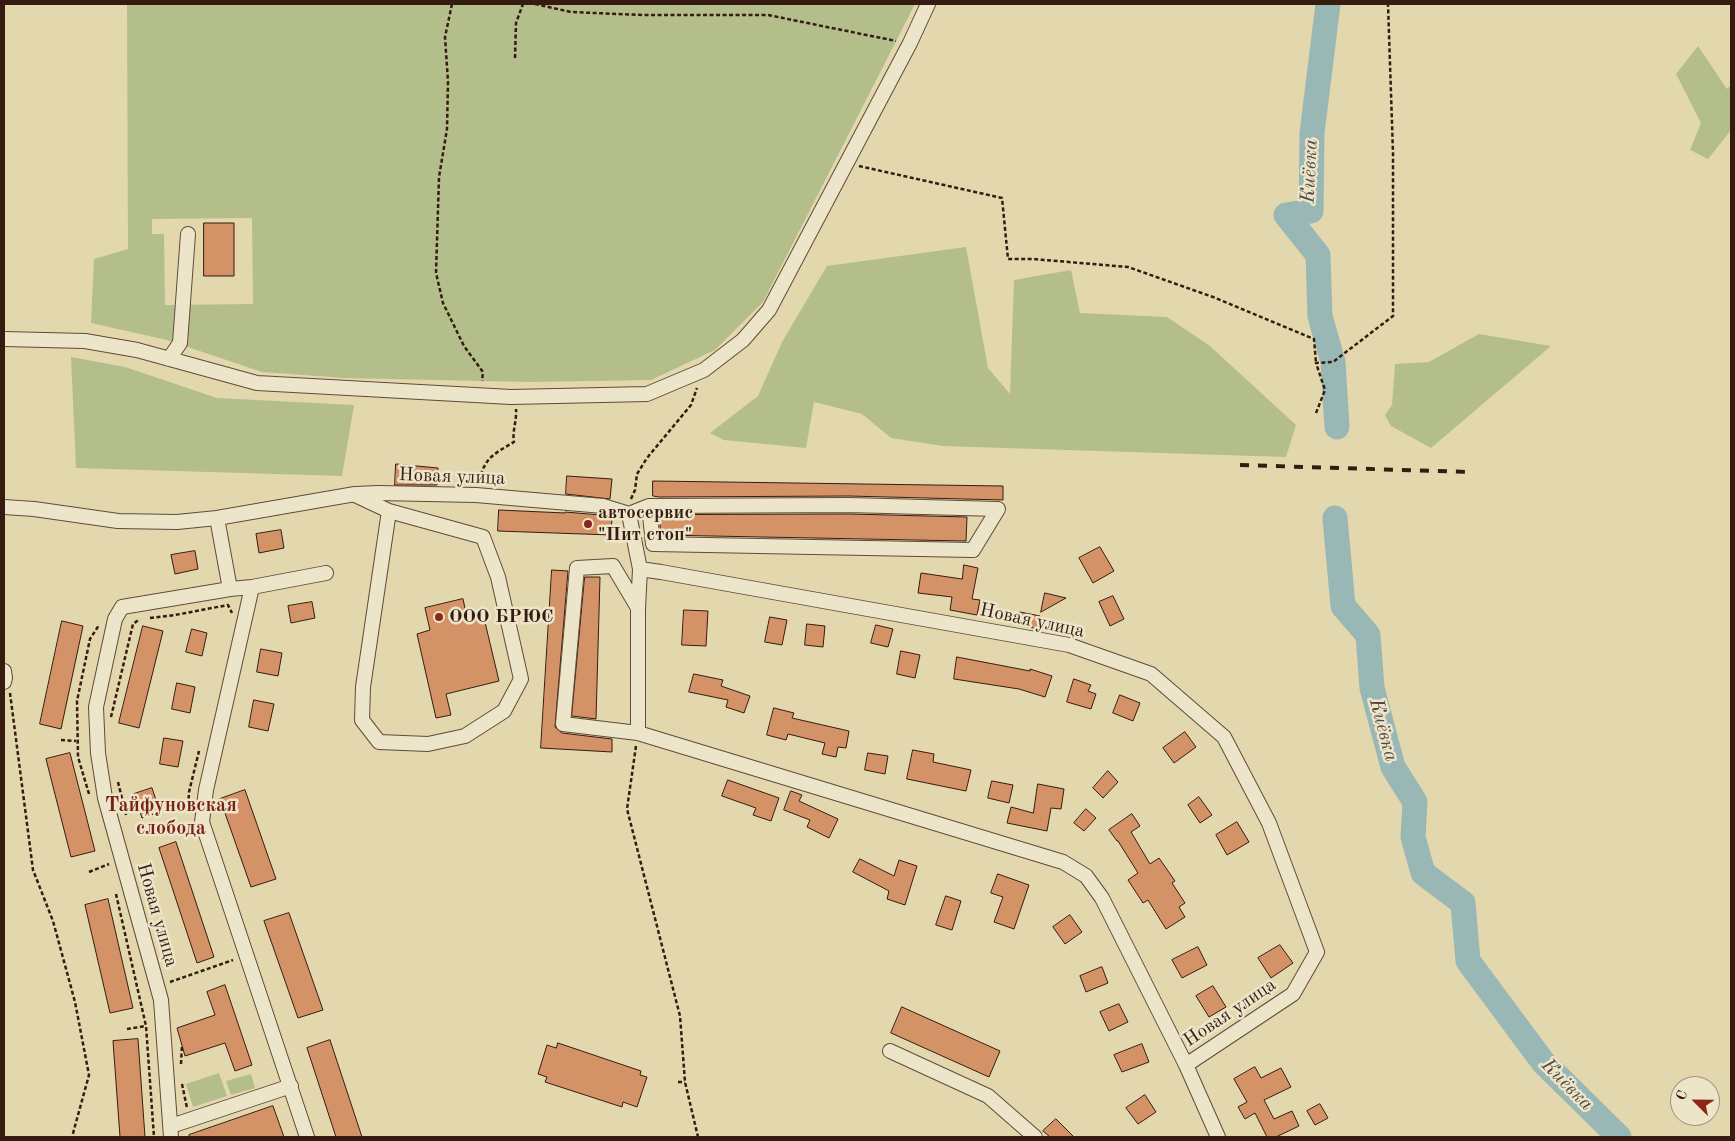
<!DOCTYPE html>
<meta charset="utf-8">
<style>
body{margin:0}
#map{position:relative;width:1735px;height:1141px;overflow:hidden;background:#e3d7ae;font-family:"Old Standard TT",serif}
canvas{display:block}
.frame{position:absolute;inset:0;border:5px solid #361b11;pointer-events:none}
.north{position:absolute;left:1670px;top:1076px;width:50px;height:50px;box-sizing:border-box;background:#ede5ca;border:1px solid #a49480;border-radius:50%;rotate:293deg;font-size:14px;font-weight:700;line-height:20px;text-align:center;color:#361b11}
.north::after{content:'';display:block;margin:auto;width:18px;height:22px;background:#8f2418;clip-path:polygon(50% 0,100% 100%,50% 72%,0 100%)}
</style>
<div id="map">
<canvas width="1735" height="1141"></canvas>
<div class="frame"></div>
<div class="north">С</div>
</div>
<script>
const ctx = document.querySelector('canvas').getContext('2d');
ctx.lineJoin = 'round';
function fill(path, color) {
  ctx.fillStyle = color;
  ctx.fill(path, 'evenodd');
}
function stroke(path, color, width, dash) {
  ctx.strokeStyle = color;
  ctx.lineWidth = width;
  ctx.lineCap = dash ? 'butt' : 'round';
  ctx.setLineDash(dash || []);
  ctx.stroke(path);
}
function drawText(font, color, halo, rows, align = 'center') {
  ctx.font = font + ' "Old Standard TT",serif';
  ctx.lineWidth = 5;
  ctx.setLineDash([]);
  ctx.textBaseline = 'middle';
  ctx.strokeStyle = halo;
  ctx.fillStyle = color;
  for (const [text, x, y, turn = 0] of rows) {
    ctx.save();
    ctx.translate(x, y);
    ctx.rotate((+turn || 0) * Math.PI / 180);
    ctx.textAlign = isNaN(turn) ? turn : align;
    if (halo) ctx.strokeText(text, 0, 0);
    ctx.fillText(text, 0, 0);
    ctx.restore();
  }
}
const green = new Path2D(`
 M127 4H915L763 302 715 350 651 380 528 382 344 378 262 372 167 340 91 323 94 259 128 249ZM252 218 253 304 165 305 164 234H152V219Z
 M1698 46 1727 89 1731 85V130L1708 159 1690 150 1701 123 1676 74Z
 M966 247 988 368 1010 394 1014 280 1071 270 1080 313 1167 317 1210 346 1296 425 1286 457 943 446 891 438 862 414 814 402 806 448 724 440 710 433 758 396 782 342 827 266Z
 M1479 334 1551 346 1431 448 1391 426 1385 415 1392 405 1395 364 1429 362Z
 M71 357 125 367 217 398 354 405 342 476 76 468Z
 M219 1073 227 1096 193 1107 186 1084Z
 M251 1074 255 1088 231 1095 226 1081Z`);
const river = new Path2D(`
 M1328 4 1312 133 1311 211 1286 215 1318 255 1320 316 1333 362 1337 427
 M1335 518 1343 606 1368 635 1372 688 1393 767 1415 802 1413 837 1423 873 1463 903 1468 961 1543 1062 1619 1137`);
const building = new Path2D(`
 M204 223H234V276H204Z
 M396 464 438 468 437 485H395Z
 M567 476 612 479 610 499 566 494Z
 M653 481 1003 486V500L849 496 659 497 653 496Z
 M499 510 565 513V512L601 515 612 518 611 535 498 531Z
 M849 514 967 517 966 541 661 535 659 515Z
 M281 530 284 548 259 553 256 534Z
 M1100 547 1114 571 1093 583 1079 558Z
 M195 551 198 569 175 574 171 555Z
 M964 565 978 568 972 599 980 600 977 615 950 610 952 597 918 593 921 573 962 579Z
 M552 570 568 571 555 727 562 733 612 739V752L541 748Z
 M585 577H600L596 719 572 716Z
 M1045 593 1066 598 1041 612Z
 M1113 596 1124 619 1110 626 1099 602Z
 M463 599 468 622 484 618 499 681 446 694 451 715 436 718 417 634 430 630 425 608Z
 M312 602 315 618 291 623 288 606Z
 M684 610 708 611 706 646 682 645Z
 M1020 612 1040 616 1038 629 1018 625Z
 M770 617 787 620 782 645 765 642Z
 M62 621 83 626 61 729 40 724Z
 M807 624 825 626 823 647 805 645Z
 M876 625 893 629 888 647 871 643Z
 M143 626 163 631 139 728 119 723Z
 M192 629 207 633 202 656 186 652Z
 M261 649 282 653 278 676 257 672Z
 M901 651 920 655 915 678 897 674Z
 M957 657 1030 671V669L1052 676 1045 697 1019 689 954 679Z
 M694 674 723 680 721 686 750 696 744 713 726 707 728 700 689 692Z
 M1074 679 1091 685 1088 691 1096 694 1091 709 1067 702Z
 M177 683 195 687 190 713 172 709Z
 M1120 695 1140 703 1133 721 1113 713Z
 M254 700 274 704 268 731 249 727Z
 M774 708 794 713 792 718 849 731 846 748 838 747 836 757 822 754 825 743 788 734 786 740 767 735Z
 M1185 732 1196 747 1174 763 1163 748Z
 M164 738 183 741 178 767 160 764Z
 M913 750 934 754 933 762 971 770 966 791 907 779Z
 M70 753 95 851 71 857 46 759Z
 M868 753 888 756 885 774 865 770Z
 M1108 771 1118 782 1103 798 1093 788Z
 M728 780 779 798 771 821 753 815 756 808 722 796Z
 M992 781 1013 785 1009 803 988 798Z
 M1038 784 1064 789 1061 809 1051 808 1047 831 1007 823 1011 807 1033 813Z
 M152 788 160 812 142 818 134 794Z
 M245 790 276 879 251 887 220 799Z
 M791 791 802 795 799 801 838 819 829 838 807 827 810 820 784 810Z
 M1199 797 1212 815 1200 823 1188 805Z
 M1086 809 1096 818 1084 831 1074 823Z
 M1132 814 1140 826 1131 832 1150 864 1159 858 1175 881 1172 883 1185 903 1179 907 1185 917 1166 929 1148 900 1143 903 1128 880 1138 873 1118 841H1117L1109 830Z
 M1237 822 1249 842 1227 855 1216 835Z
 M176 842 214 957 197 963 159 848Z
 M860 859 894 876 899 860 917 866 905 905 887 899 889 891 853 872Z
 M998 874 1029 885 1014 929 994 922 1003 897 991 893Z
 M946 896 961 901 952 930 936 925Z
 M108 899 133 1008 110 1013 85 905Z
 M289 913 323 1010 298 1018 264 921Z
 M1070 915 1082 932 1065 944 1053 927Z
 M1280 945 1293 963 1271 978 1258 958Z
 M1198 947 1207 965 1182 978 1172 960Z
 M1102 967 1108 983 1086 992 1080 976Z
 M225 985 252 1065 235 1071 225 1043 185 1056 177 1028 215 1015 207 992Z
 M1213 986 1226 1007 1209 1017 1196 996Z
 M1119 1004 1128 1022 1109 1031 1100 1012Z
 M902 1007 1000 1051 989 1077 891 1033Z
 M138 1039 145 1137H120L113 1041Z
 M330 1040 362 1137H336L307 1048Z
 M558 1043 641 1071 640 1075 647 1077 637 1107 623 1102 622 1107 545 1082 547 1077 538 1074 547 1045 556 1048Z
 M1142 1044 1149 1062 1122 1072 1114 1055Z
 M1255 1067 1261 1078 1281 1068 1291 1087 1264 1100 1274 1119 1292 1111 1299 1126 1276 1137H1267L1255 1113 1245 1119 1238 1107 1247 1102 1234 1079Z
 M1145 1095 1156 1112 1138 1124 1126 1108Z
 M1320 1104 1328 1118 1315 1125 1307 1111Z
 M273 1106 284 1137H189V1135Z
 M1056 1119 1074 1137H1050L1043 1131Z`);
const path = new Path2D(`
 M452 4 445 37 448 82 447 129 439 177 436 273 443 303 464 346 483 372 482 381
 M535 4 571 12 642 15H768L896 41
 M515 58 516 23 523 4
 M859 166 1002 198 1008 259H1033L1128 267 1213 297 1314 339 1316 363
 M1316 413 1325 390 1316 363 1333 362 1393 316V153L1388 4
 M479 481C485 457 494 454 514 442 512 431 517 421 516 409
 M631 499 635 490 637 474 647 458 691 405 697 388
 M150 618 175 615 228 605 232 613
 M10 693 33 870 53 921 75 1002 89 1075 72 1137
 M111 717 133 624 140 619
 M61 740 76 741
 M636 746 627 809 680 1016 685 1082 698 1137
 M118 782 126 815
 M89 794 78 757 77 701 90 639 99 625
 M188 812 189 792 199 751
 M89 872 109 864
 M116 894 146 1026 154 1137
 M170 982 233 960
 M127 1029 146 1026
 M181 1064 182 1045
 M678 1082H685
 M182 1084 187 1108`);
const minor = new Path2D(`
 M4 339 85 341 137 350 257 383 511 397 647 394 704 370 743 340 769 310 910 43 928 4
 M169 359 180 343 188 234
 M355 495 389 511 483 537 498 577 521 679 504 711 465 736 428 744 379 742 362 720 363 687 389 511
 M4 507 34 509 118 521 177 522 217 518 355 494 378 493 476 495 603 506 629 514 640 569 638 609V733L1063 862 1086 876 1102 898 1186 1065 1218 1137
 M629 514 649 506 849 505 998 509 973 550 653 544 649 506
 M217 518 230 589 252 587 326 573
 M640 569 661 572 1069 645 1151 674 1224 737 1269 823 1317 952 1293 994 1186 1065
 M252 587 206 790 202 822 307 1137
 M638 608 613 566 577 568 563 724 638 733
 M4 671 5 678 4 682
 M890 1051 988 1096 1035 1137
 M171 1126 291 1086
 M171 1137 161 1000 105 798 98 753 96 707 115 619 122 607 230 589`);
const rail = new Path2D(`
 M1240 465 1469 472`);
const markers = [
 [588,524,5,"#8f2418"],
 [439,617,5,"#8f2418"]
];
const streetNames = [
 ["Новая улица",452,477,2],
 ["Новая улица",1032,621,12],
 ["Новая улица",157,915,74],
 ["Новая улица",1230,1013,-34]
];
const poiNames = [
 ["автосервис",598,513],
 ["\"Пит стоп\"",598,535],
 ["ООО БРЮС",449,617]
];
const waterNames = [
 ["Киёвка",1310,171,-87],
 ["Киёвка",1383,730,75],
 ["Киёвка",1567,1085,45]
];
const neighbourhoodNames = [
 ["Тайфуновская",171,806],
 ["слобода",171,829]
];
fill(green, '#b4be8a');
stroke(river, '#99b7b5', 25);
fill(building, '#d49267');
stroke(building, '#361b11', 1);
stroke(minor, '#614a38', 16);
stroke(path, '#361b11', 2.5, [4, 2.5]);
stroke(minor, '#ede5ca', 14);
stroke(rail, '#361b11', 4, [9, 9]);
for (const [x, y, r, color] of markers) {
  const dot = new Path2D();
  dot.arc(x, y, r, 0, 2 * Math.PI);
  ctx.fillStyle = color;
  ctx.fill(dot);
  stroke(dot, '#ede5ca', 2);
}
drawText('19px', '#361b11', '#ede5ca', streetNames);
drawText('bold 19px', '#361b11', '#ede5ca', poiNames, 'left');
drawText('italic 20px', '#544a42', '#ede5ca', waterNames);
drawText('bold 20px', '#7a1f14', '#ede5ca', neighbourhoodNames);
</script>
